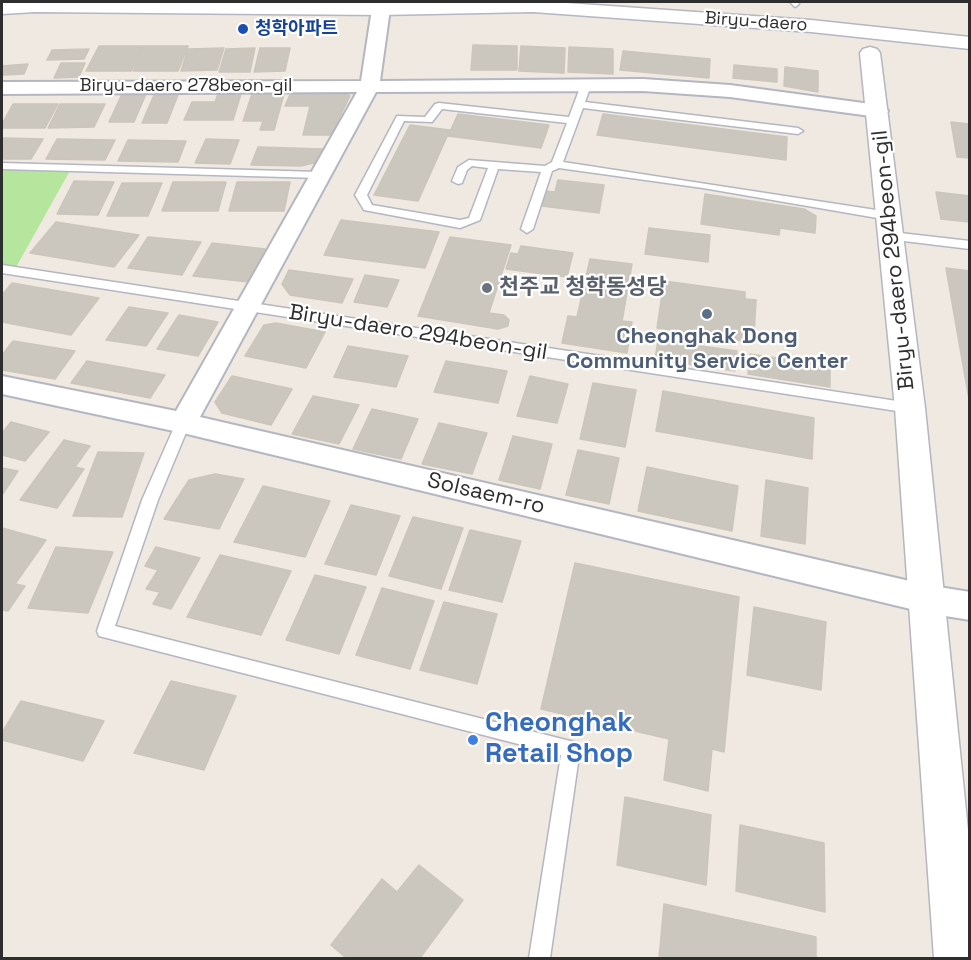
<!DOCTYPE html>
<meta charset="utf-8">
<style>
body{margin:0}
#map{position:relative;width:971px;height:960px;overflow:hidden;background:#efe9e1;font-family:"Space Grotesk",sans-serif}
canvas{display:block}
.frame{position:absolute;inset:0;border:3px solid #2e2e2e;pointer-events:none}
</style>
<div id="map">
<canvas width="971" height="960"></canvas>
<div class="frame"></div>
</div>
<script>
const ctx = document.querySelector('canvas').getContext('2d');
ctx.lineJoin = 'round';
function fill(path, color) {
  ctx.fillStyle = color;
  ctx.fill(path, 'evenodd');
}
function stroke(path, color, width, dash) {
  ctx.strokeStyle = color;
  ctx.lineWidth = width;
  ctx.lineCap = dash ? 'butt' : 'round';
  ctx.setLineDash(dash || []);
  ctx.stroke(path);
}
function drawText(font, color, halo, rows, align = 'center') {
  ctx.font = font + ' "Space Grotesk","Noto Sans KR",sans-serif';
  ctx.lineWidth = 4.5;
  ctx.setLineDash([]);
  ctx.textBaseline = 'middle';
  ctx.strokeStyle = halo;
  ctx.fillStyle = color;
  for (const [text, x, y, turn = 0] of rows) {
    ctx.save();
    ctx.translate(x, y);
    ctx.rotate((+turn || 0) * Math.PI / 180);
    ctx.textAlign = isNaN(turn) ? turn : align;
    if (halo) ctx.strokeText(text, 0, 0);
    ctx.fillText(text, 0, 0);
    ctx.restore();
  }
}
const green = new Path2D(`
 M2 166 72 167 14 271 2 269Z`);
const building = new Path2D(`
 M473 45 517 46V70H471Z
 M99 46H143L131 71H86Z
 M144 46H188L178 71H133Z
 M521 46 565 48 564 73 519 71Z
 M569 47 613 49V74L568 72Z
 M224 48 217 70 181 71 188 49Z
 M255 48 250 72H219L226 49Z
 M260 48H290L285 71 254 72Z
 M89 49 84 59 47 60 52 50Z
 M623 51 710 59 709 78 620 70Z
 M61 63H85L79 77 54 78Z
 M28 64 24 74 2 75V66Z
 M734 65 777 69V82L733 78Z
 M785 67 818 71V92L784 86Z
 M291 92 344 93 350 96 331 135H303L310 106H285Z
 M122 94H146L134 122H109Z
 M218 94H241L233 120H184L192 102H215Z
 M252 94H284L274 130H260L263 121H243Z
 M154 95H178L167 123H142Z
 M13 104H58L45 128H2V124Z
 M60 104H105L94 127 48 128Z
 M458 114 549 125 541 148 448 136Z
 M603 114 787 137 786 160 597 135Z
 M951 122 970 124V158L957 157Z
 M410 125 450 130 418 201 374 195Z
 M2 138 43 139 31 159H2Z
 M57 139 115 140 105 160 46 159Z
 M206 139 239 140 230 164 195 163Z
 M128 140 186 141 178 162 118 161Z
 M258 147 323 149 318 162 301 166 251 165Z
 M558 180 604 185 599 213 542 206 546 191 555 192Z
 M74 181 114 182 98 215 57 214Z
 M173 182H226L218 211H162Z
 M237 182H290L284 211H229Z
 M122 183H162L148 216H107Z
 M936 192 970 196V222L941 219Z
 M705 194 804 209 816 216 815 233 780 228 779 235 701 224Z
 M341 220 439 232 425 268 324 255Z
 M56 222 139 235 114 267 30 253Z
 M649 228 710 235 708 262 645 254Z
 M148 237 201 242 182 275 128 268Z
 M450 237 511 245 489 313 504 315 509 320 508 326 498 329 418 316Z
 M212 243 265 249 249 282 193 276Z
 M521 246 573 253 567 277 506 269 511 253 518 254Z
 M590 259 632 264 622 321 632 322 627 353 562 343 568 316 577 317Z
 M946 268 970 271V405Z
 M289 270 353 279 342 303 290 295 282 284Z
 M365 275 399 280 387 307 354 302Z
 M664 281 745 292V299L756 300 754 335 742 334V341L657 328Z
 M12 283 99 298 71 335 2 322V295Z
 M129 307 168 313 146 346 106 340Z
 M179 315 218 322 198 356 157 349Z
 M276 323 325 332 306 368 245 356 264 325Z
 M658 340 737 351 735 371 655 359Z
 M13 341 75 351 55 379 2 370V355Z
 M348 346 408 356 396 387 334 377Z
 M750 354 830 366V387L748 374Z
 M87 361 165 375 150 398 71 383Z
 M446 361 507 371 498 403 434 392Z
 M232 376 292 389 271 425 222 413 215 402Z
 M530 376 568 384 557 423 517 416Z
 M593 383 636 390 625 447 580 439Z
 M663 391 814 418 812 459 656 431Z
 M313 396 359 405 339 444 292 434Z
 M372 409 418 419 401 459 353 449Z
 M11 422 49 432 25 461 2 455V433Z
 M439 423 487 433 472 474 422 464Z
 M513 436 552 444 540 489 499 480Z
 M64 440 90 446 75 467 84 469 57 508 20 500Z
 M578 450 619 458 609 504 566 495Z
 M98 452 144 453 122 517 73 516Z
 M647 467 738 486 732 531 638 511Z
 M2 468 18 471 2 495Z
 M215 474 244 479 219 529 164 519 189 480Z
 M766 480 808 488 805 544 761 536Z
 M263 486 330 501 305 557 234 542Z
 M351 505 400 516 376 575 325 564Z
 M413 517 463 528 441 589 389 576Z
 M2 528 46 540 15 584 25 586 8 611 2 610Z
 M470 530 521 541 502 602 449 590Z
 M56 547 113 552 88 613 28 608Z
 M156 547 200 558 171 609 153 604 160 592 146 589 158 570 145 566Z
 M220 555 291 571 261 635 187 617Z
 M575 563 739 597 724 752 712 749 708 791 664 780 669 739 541 709Z
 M315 575 366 587 339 654 286 640Z
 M382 588 434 601 410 669 356 655Z
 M444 602 497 614 477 684 420 670Z
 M754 607 826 622 821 690 747 675Z
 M171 681 236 696 204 770 134 753Z
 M21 701 104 721 83 761 2 740V733Z
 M625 797 711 815 706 885 617 865Z
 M740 825 824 843 825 912 736 891Z
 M419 865 463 900 420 958H346L331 945 382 879 397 892Z
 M664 904 816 937V958H659Z`);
const lane = new Path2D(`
 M790 2H798L799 4 795 7Z
 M586 82 591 85 585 102 798 128 803 131 798 134 583 108 563 162 889 212 895 216 889 220 703 188 559 168 552 171 533 229 527 233 521 229 541 172 498 169 480 220 460 228 364 210 355 195 397 116 425 117 435 104 439 103 569 117 581 85ZM442 109 567 123 552 162 545 166 469 160 458 167 452 181 458 184 462 183 467 170 472 166 488 168 469 218 460 220 372 205 367 195 404 121 432 122Z
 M2 163 320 172 326 175 320 178 2 169Z
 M891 232 970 241V249L887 239 885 236Z
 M2 265 910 403 917 408 910 413 2 273Z
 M183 418 190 423 158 500 115 626 578 743 580 749 550 958H529L561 755 99 636 97 631 142 500 176 423Z`);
const street = new Path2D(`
 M381 4 387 5 390 9 380 81 643 79 730 85 878 105 885 107 888 111 885 115 878 117 730 97 643 91 376 92 200 417 927 585 970 592V620L927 613 183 433 2 394V376L176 411 357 92 2 94V82L361 81 372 9 375 5Z`);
const secondary = new Path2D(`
 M2 2H552L811 20 970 37V49L811 32 533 12 381 15 35 12 2 14Z
 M870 47 877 49 880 53 925 408 970 850V958H934L895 408 860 53 863 49Z`);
const markers = [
 [243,29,6,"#1a4fb4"],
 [487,288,6,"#6b7280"],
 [707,314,6,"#5c6f8a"],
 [473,740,6,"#3f7fe0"]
];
const farStreetnames = [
 ["Biryu-daero",756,22,4],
 ["Biryu-daero 278beon-gil",186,86]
];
const farTransitnames = [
 ["청학아파트",255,29]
];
const streetNames = [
 ["Biryu-daero 294beon-gil",894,260,-96],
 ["Biryu-daero 294beon-gil",418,333,9],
 ["Solsaem-ro",486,494,13]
];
const worshipNames = [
 ["천주교 청학동성당",499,288]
];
const serviceNames = [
 ["Cheonghak Dong",707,337],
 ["Community Service Center",707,362]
];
const nearShopnames = [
 ["Cheonghak",485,724],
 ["Retail Shop",485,755]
];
fill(green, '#b6e59e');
fill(building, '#cbc7bf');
stroke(building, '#cbc5ba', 1.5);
stroke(lane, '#b4b7c1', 3);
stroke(street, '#b4b7c1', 4);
stroke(secondary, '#b4b7c1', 3);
fill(lane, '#fff');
fill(street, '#fff');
fill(secondary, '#fff');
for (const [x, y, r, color] of markers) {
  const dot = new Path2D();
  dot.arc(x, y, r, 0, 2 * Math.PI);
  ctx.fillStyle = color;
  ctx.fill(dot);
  stroke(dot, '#fff', 2);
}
drawText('18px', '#2e2e2e', '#fff', farStreetnames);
drawText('bold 18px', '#164399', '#fff', farTransitnames, 'left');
drawText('22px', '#2e2e2e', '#fff', streetNames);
drawText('bold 22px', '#5b616d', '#fff', worshipNames, 'left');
drawText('bold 22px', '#4e5e75', '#fff', serviceNames);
drawText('bold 27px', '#366cbe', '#fff', nearShopnames, 'left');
</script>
